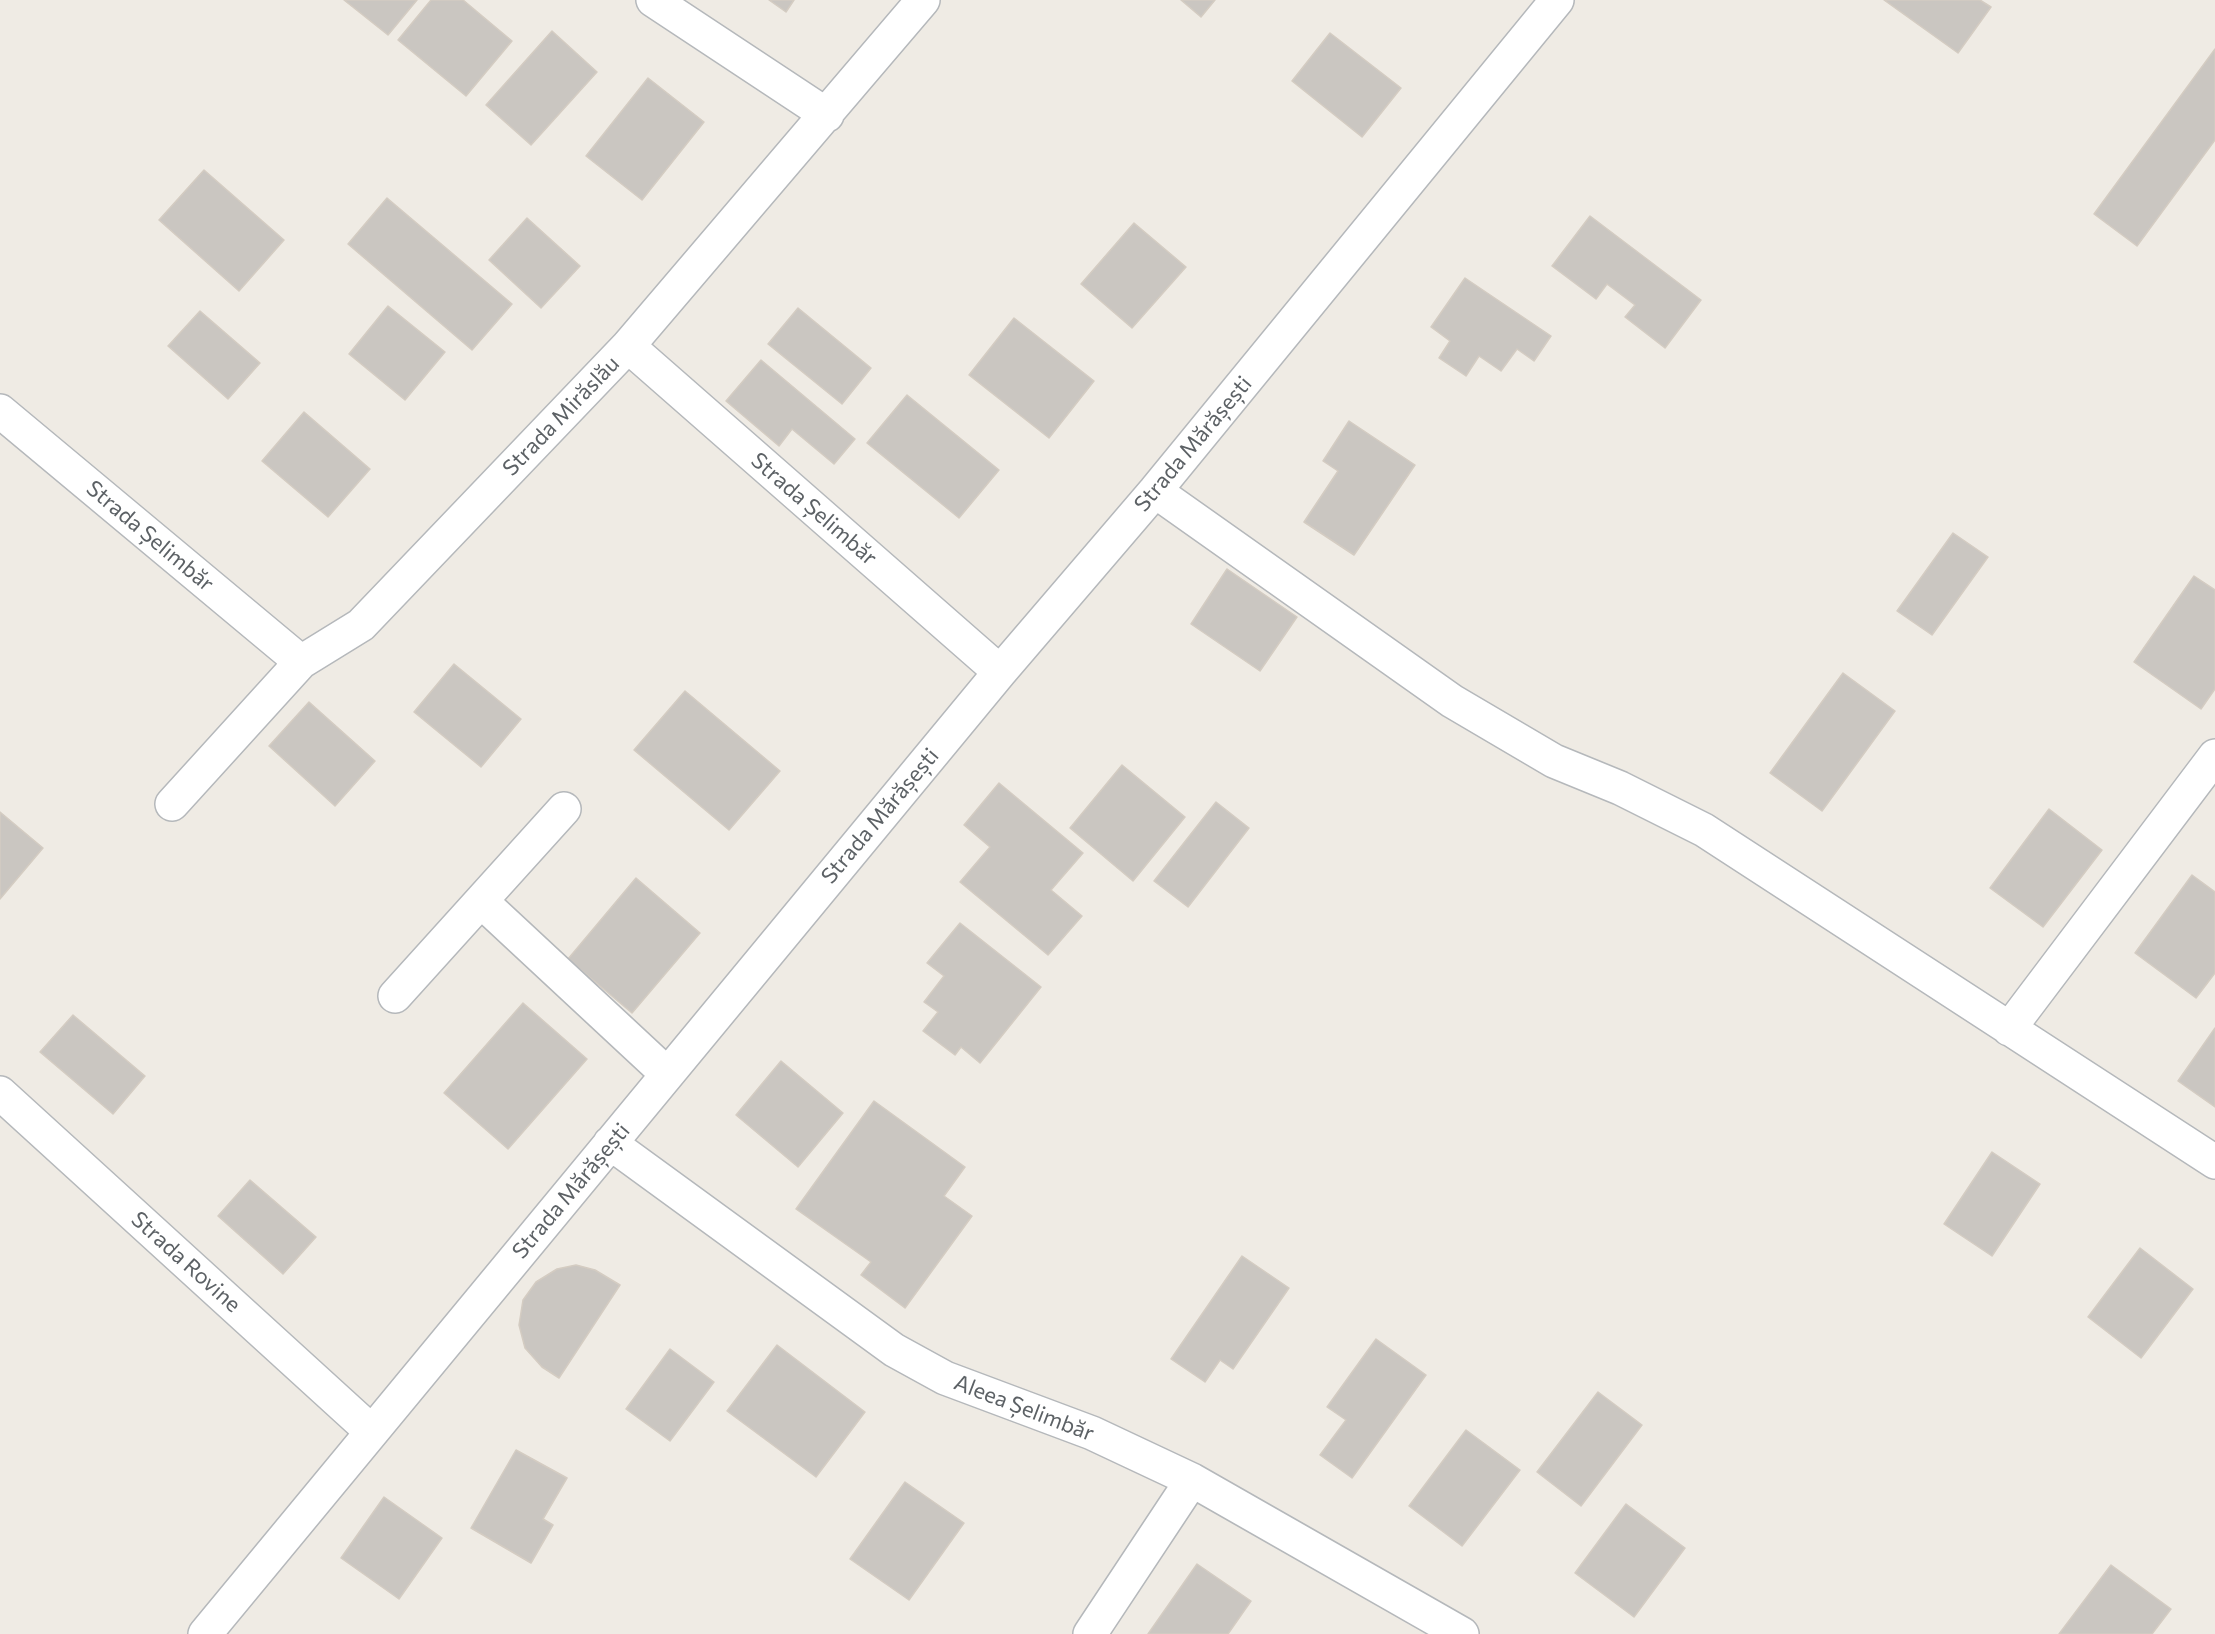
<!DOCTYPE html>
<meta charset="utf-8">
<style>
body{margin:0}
canvas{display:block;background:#efebe4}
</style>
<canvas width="2215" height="1634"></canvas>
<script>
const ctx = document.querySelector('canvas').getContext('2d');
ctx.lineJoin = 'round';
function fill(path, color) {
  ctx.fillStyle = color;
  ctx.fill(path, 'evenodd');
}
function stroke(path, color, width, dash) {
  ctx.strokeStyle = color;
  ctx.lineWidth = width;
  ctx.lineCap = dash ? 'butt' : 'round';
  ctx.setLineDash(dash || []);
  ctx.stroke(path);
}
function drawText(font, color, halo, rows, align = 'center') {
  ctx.font = font + ' Commissioner,sans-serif';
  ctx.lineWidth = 4.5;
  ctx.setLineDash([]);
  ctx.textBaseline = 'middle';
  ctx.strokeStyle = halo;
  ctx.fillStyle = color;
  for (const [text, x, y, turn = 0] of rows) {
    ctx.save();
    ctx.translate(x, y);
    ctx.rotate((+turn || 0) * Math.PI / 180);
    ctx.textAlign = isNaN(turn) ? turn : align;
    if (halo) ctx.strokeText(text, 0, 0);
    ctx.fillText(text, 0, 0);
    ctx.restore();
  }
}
const building = new Path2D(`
 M344 0H417L388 35Z
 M431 0H463L512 41 466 96 398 40Z
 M769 0H794L786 12Z
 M1181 0H1215L1201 17Z
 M1884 0H1980L1991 7 1958 53Z
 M552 31 597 72 531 145 486 105Z
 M1330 33 1401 88 1362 137 1292 81Z
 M2215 49V140L2137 246 2094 214Z
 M648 78 704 122 642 200 586 156Z
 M204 170 284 240 239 291 159 220Z
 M387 198 512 304 472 350 348 244Z
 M1590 216 1701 300 1665 348 1625 317 1635 305 1607 284 1596 299 1552 266Z
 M527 218 580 266 541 308 489 260Z
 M1134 223 1186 267 1132 328 1081 284Z
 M1465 278 1551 336 1534 361 1517 349 1501 371 1479 356 1466 376 1439 358 1450 341 1431 327Z
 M388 306 445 352 405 400 349 354Z
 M798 308 871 368 842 404 768 344Z
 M200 311 260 363 228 399 168 346Z
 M1014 318 1094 381 1049 438 969 375Z
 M761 360 855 439 834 464 792 429 779 446 726 401Z
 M907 395 999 470 959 518 867 443Z
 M304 412 370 469 328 517 262 461Z
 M1349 421 1415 465 1354 555 1304 522 1338 471 1323 461Z
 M1953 533 1988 557 1932 635 1897 611Z
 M1227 569 1297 617 1260 671 1191 624Z
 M2194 576 2215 590V689L2201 709 2134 662Z
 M454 664 521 719 481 767 414 712Z
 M1843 673 1895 711 1822 811 1770 773Z
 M685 691 780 771 729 830 634 750Z
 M309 702 375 761 335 806 269 746Z
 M1122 765 1185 817 1133 881 1070 828Z
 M999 783 1083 853 1051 890 1082 916 1048 955 960 882 990 847 964 825Z
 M1216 802 1249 828 1188 907 1154 881Z
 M2049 809 2102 850 2043 927 1990 888Z
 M0 812 43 848 0 899Z
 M2192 875 2215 892V973L2196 998 2135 953Z
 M636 878 700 933 632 1013 568 959Z
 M960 923 1041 987 980 1063 961 1047 955 1055 923 1031 938 1012 924 1002 944 976 927 963Z
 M523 1003 587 1059 508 1149 444 1093Z
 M73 1015 145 1076 113 1114 40 1052Z
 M2215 1028V1107L2178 1081Z
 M781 1061 843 1113 798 1167 736 1115Z
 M874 1101 965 1167 944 1196 972 1216 905 1308 861 1275 871 1262 796 1209Z
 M1992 1152 2040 1184 1992 1256 1944 1224Z
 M250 1180 316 1237 283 1274 218 1216Z
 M2140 1248 2193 1289 2141 1358 2088 1317Z
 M1242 1256 1289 1288 1233 1369 1220 1360 1205 1382 1171 1359Z
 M576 1265 595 1270 620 1285 559 1378 542 1367 525 1348 519 1325 523 1300 536 1282 557 1269Z
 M1376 1339 1426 1375 1352 1478 1320 1455 1346 1420 1327 1407Z
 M777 1345 865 1412 816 1477 727 1411Z
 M670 1349 714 1382 670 1441 626 1409Z
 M1598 1392 1642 1425 1581 1506 1537 1472Z
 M1466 1430 1520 1470 1462 1546 1409 1506Z
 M516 1450 567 1478 543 1519 553 1525 531 1563 471 1528Z
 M905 1482 964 1523 909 1600 850 1559Z
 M384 1497 442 1538 399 1599 341 1558Z
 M1626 1504 1685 1548 1634 1617 1575 1573Z
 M1197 1564 1251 1601 1228 1634H1148Z
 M2111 1565 2171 1609 2152 1634H2059Z`);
const minor = new Path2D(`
 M653 0 827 115
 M628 346 1000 672
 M0 411 301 662
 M1155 491 1452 701 1554 761 1620 788 1704 830 2215 1162
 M172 804 301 662 361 625 628 346 923 0
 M481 901 667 1074
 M395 996 564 809
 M2009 1029 2215 756
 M0 1093 372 1432
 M610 1143 894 1350 945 1378 1092 1433 1192 1480 1462 1634
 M205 1634 1000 672 1155 491 1557 0
 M1090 1634 1192 1480`);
const streetNames = [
 ["Strada Mirăslău",561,416,-46],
 ["Strada Mărășești",1193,444,-50],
 ["Strada Șelimbăr",814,509,41],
 ["Strada Șelimbăr",150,536,40],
 ["Strada Mărășești",880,816,-50],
 ["Strada Mărășești",571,1191,-50],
 ["Strada Rovine",186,1262,42],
 ["Aleea Șelimbăr",1024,1408,21]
];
fill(building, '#cac6c1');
stroke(building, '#d4ccc2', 1.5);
stroke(minor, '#b5b8bb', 36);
stroke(minor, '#fff', 33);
drawText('22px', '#5c6165', '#fff', streetNames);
</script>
